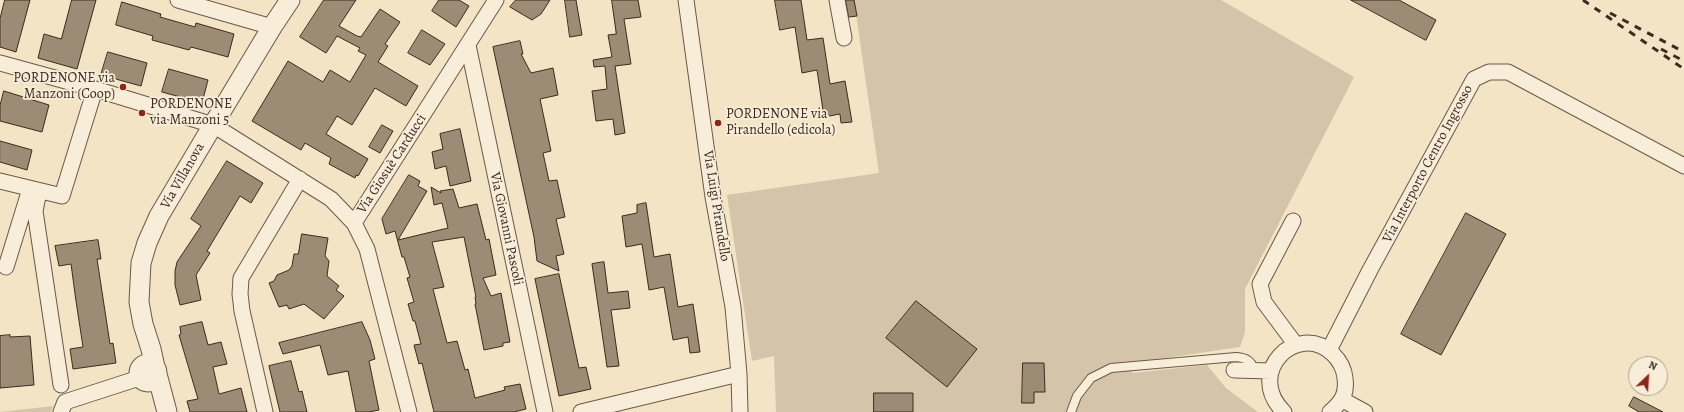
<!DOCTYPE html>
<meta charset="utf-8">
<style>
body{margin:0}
#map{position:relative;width:1684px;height:412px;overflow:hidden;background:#f3e4c5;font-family:Alegreya,serif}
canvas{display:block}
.north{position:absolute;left:1628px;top:356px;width:40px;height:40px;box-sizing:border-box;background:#f7edd9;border:1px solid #ad9f8e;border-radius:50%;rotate:25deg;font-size:11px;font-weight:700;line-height:16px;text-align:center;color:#3e2a1e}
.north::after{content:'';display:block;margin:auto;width:14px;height:18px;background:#8f2418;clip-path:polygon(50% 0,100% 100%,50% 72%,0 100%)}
</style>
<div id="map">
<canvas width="1684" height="412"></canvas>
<div class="north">N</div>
</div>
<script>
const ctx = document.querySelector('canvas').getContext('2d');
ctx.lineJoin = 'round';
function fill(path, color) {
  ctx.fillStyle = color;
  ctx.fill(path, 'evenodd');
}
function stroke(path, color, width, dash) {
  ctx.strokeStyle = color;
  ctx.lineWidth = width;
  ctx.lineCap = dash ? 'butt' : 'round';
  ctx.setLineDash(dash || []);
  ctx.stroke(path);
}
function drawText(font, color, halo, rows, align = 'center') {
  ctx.font = font + ' Alegreya,serif';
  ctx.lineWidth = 3.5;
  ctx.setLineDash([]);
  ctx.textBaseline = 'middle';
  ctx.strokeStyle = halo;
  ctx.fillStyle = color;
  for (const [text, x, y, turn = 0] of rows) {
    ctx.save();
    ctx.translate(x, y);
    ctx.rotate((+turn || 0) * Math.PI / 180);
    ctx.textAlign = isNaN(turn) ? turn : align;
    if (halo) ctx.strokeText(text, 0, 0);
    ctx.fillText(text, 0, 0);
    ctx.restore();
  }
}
const green = new Path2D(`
 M854 0H1221L1354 77 1245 289V332L1240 347 1132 363V373L1207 365 1226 388 1258 412H776L774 356 752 361 727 195 879 173Z
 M53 406 51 412H0Z`);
const building = new Path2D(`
 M5 0H30L16 52 0 47V19Z
 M72 0H96L77 69 38 58 44 34 61 39Z
 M324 0H356L339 26 357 36 361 37 380 9 400 22 385 44 388 46 378 62 418 86 406 106 375 88 352 125 337 116 326 134 368 159 358 176 356 175 355 178 329 164 331 158 305 143 301 150 252 121 288 61 323 82 330 70 350 82 366 55 358 51 360 48 337 36 326 53 300 37Z
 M439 0H459L469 6 456 27 432 11Z
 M516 0H550L541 14 532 20 510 7Z
 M565 0H576L582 35 570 37Z
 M612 0H638L641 17 624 19 631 64 615 66 625 133 615 135 613 119 596 121 592 91 607 89 605 66 594 67 593 60 612 57 608 35 616 34Z
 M775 0H801L807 40 823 38 830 84 845 81 852 122 841 123 840 114 824 117 817 70 802 73 795 27 780 30Z
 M846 0H854L857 16 849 17Z
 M1351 0H1399L1436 20 1426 40Z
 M122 2 161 14 160 17 195 27 196 23 234 34 228 57 191 47 189 50 152 40 153 36 116 25Z
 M422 30 445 44 430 65 408 53Z
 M520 41 523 54H521L531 73 553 68 558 95 540 99 551 151 543 153 549 181 557 180 565 217 556 219 564 254 556 256 559 271 537 261 534 237 493 47Z
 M108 52 147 63 141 86 101 75Z
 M169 69 208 80 202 103 162 92Z
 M4 91 49 105 42 132 0 121V106Z
 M382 125 393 131 380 153 369 147Z
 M460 129 471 181 450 186 446 166 435 169 432 152 443 149 440 134Z
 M0 141 32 150 27 170 0 162Z
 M227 161 263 183 251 203 240 196 207 251 210 253 196 275 201 300 180 305 175 285V271L177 262 201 226 191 219Z
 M409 175 420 181 418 186 427 191 398 240 448 228 442 203 434 205 431 187 441 193 440 191 453 189 459 208 477 204 486 240 489 239 496 275 483 278 491 296 501 293 510 342 503 343V346L484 350 475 304H476L475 297H476L464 237 432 242 444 287 433 289 447 343 457 341 465 370 468 369 475 398 505 390 504 387 520 384 526 409 514 412H434L422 363 419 364 414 345 421 344 415 321H413L408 304 414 302 407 278 410 277 404 257H402L395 231 386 234 382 219Z
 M646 203 654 257 670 254 678 307 693 304 700 352 690 353 688 337 673 340 664 287 649 290 642 244 626 247 622 216 637 213V205Z
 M1466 213 1506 234 1441 355 1401 334Z
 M302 234 328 238 325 256 329 261 327 276 339 286 336 290 344 296 324 319 304 304 289 309 287 305 279 307 269 283 274 281 277 275 289 270 292 266 294 254H298Z
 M98 240 101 259H97L110 344 113 343 116 363 73 369 70 349 83 347 76 301 71 264 59 266 55 246Z
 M604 262 608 293 628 291 630 308 611 310 619 366 607 367 592 264Z
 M559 274 579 368 586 367 591 389 559 396 535 279Z
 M916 301 977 349 947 387 886 338Z
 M202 322 208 345 221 342 227 364 213 367 219 394 241 388 247 412H190L187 401 198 399 179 335 181 334 180 327Z
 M362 322 370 340 375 359 369 361 379 410 369 412H356L348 371 328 375 320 345 283 354 279 343Z
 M10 335V337L30 336 34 385 0 388V336Z
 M291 361 299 392 302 391 307 412H280L269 366Z
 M1023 363H1044L1045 392H1034V403H1022Z
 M874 393H913V412H874Z
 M1634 397 1663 412H1639L1629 406Z`);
const service = new Path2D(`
 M1071 412 1077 396 1091 378 1111 368 1236 357C1247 358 1250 360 1255 370`);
const minor = new Path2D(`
 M178 0 272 27
 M686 0 713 197 733 307 739 374 740 412
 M837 0 844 38
 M468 45 545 412
 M0 63 95 89 213 125 331 199 354 223 367 249 409 412
 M0 181 62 196 95 89
 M39 191 35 211 61 385
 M1293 221 1260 284 1264 302 1296 345
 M354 223 496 0
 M6 267 30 189
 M1329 350 1370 270 1474 79 1489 72H1508L1684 166
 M1234 370 1271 371
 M1343 400 1365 412
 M61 412 65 402 133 380 140 375
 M265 412 242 311 240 294 241 278 300 179
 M581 412 739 374
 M1284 412C1244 373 1297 320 1333 354 1340 361 1344 368 1345 378 1347 394 1342 402 1330 412`);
const tertiary = new Path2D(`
 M139 373a9 9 0 1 1 18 0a9 9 0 1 1-18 0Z
 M155 367 151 349 143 324 139 302 141 263 147 243 159 216 213 125 272 27 290 0
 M157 374 167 412`);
const rail = new Path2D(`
 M1583 0 1684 69
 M1610 13 1684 52
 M1661 49 1684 61`);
const markers = [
 [123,87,4,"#8f2418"],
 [142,113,4,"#8f2418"],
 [718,123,4,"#8f2418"]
];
const poiNames = [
 ["PORDENONE via",115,79,"right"],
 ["Manzoni (Coop)",115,95,"right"],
 ["PORDENONE",150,105],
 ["via Manzoni 5",150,121],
 ["PORDENONE via",726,115],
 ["Pirandello (edicola)",726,131]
];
const streetNames = [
 ["Via Giosuè Carducci",392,164,-57],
 ["Via Interporto Centro Ingrosso",1428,164,-62],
 ["Via Villanova",183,176,-60],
 ["Via Luigi Pirandello",716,206,81],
 ["Via Giovanni Pascoli",506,229,78]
];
fill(green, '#d4c4a9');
fill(building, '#9c8b75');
stroke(building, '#3e2a1e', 1);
stroke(service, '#6b5848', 10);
stroke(minor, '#6b5848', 17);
stroke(tertiary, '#6b5848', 21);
stroke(service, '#f7edd9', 8);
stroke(minor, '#f7edd9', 15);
stroke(tertiary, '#f7edd9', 19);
stroke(rail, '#3e2a1e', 3, [7, 7]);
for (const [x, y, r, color] of markers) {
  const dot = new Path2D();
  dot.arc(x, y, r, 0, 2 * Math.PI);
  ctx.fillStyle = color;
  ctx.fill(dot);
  stroke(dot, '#f7edd9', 1.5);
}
drawText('14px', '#3e2a1e', '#f7edd9', poiNames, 'left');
drawText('14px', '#3e2a1e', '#f7edd9', streetNames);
</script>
